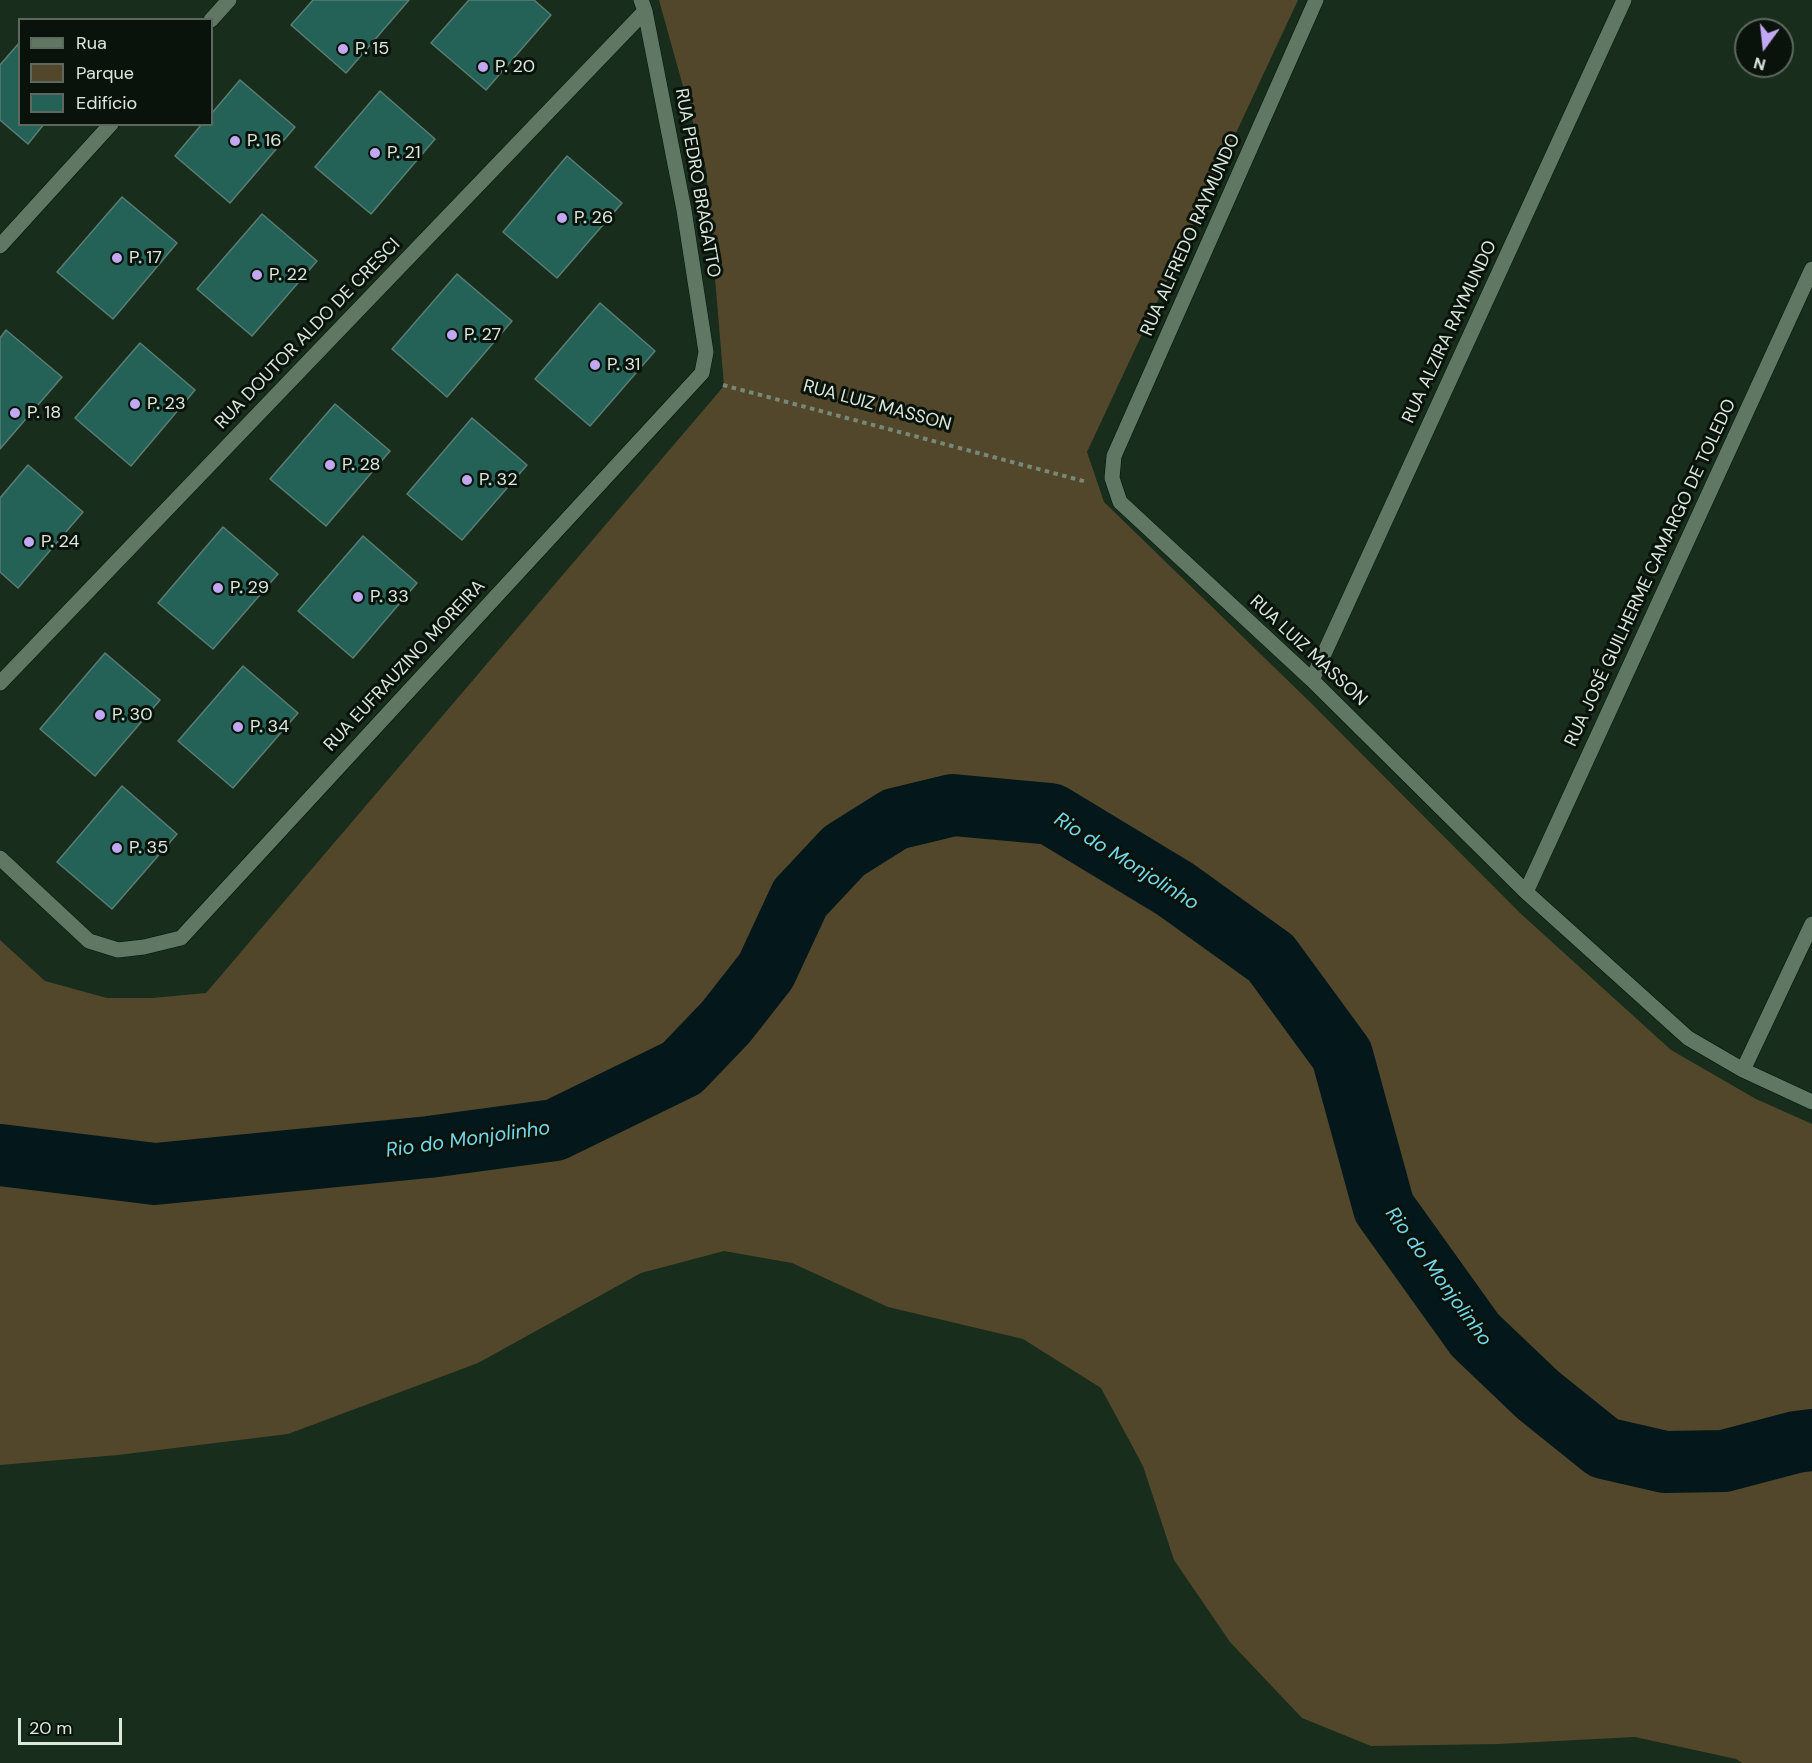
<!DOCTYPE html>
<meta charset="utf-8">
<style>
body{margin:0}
#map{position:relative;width:1812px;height:1763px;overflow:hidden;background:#182d1c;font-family:"DM Sans",sans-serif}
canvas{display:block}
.legend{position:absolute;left:18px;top:18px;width:195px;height:108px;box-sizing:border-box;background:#0a130b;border:2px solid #5e685f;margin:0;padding:8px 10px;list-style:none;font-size:18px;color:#dbe8dc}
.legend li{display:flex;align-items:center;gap:12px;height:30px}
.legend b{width:30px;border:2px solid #5e685f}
.north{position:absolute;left:1734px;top:18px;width:60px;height:60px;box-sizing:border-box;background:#0a130b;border:2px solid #5e685f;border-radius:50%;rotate:195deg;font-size:16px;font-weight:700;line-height:24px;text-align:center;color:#dbe8dc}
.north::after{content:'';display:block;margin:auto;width:21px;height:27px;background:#c2a8f2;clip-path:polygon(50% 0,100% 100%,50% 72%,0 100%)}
.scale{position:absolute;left:18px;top:1718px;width:104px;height:27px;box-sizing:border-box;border:3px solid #dbe8dc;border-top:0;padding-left:8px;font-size:18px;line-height:21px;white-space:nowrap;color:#dbe8dc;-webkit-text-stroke:4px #0a130b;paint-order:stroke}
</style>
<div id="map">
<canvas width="1812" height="1763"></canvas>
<ul class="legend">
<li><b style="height:8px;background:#607863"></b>Rua</li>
<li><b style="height:16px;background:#53472b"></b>Parque</li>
<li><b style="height:16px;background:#246257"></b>Edifício</li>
</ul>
<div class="north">N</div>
<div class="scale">20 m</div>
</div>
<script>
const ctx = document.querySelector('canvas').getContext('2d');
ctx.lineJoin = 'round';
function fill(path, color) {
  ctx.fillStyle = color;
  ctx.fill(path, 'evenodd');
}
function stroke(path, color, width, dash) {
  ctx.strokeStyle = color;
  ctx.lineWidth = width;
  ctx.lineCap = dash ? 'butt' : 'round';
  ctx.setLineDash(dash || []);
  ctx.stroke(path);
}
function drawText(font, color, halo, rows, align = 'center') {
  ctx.font = font + ' "DM Sans",sans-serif';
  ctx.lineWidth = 6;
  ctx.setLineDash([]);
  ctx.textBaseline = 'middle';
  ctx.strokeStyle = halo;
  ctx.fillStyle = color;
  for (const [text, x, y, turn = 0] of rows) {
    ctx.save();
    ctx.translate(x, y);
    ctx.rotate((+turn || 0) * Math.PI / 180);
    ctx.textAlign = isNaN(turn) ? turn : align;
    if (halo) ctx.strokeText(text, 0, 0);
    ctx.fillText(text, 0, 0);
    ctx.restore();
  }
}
const green = new Path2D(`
 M659 0H1298L1087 452 1104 502 1312 704 1520 913 1671 1050 1756 1099 1812 1124V1763H1742L1736 1759 1635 1737 1498 1744 1371 1746 1302 1718 1230 1642 1174 1560 1143 1466 1101 1388 1023 1339 888 1307 792 1263 724 1251 641 1273 478 1363 288 1434 118 1455 0 1465V940L45 981 107 998H152L206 993 724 386 706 169Z`);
const river = new Path2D(`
 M0 1155 155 1174 429 1147 555 1130 682 1068 726 1022 766 971 800 898 844 851 895 819 953 805 1051 814 1175 889 1271 958 1342 1055 1384 1208 1475 1335 1538 1395 1604 1448 1665 1462 1724 1461 1796 1442 1812 1440`);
const building = new Path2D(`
 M313 0H409L346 73 291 25Z
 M469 0H534L551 15 486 90 431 43Z
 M20 42V124H44L28 144 0 120V65Z
 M240 80 295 127 230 203 175 156 202 124H212V113Z
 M380 91 435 139 371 214 315 167Z
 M567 156 622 203 557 278 503 232Z
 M122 197 177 243 113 319 57 272Z
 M262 214 317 261 252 336 197 289Z
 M457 274 512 321 447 397 392 349Z
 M600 303 655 351 590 426 535 379Z
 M6 330 62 377 0 449V338Z
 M140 343 195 390 131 466 75 418Z
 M335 404 390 451 326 526 270 479Z
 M472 418 527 465 462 540 407 494Z
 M28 465 83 512 18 588 0 572V498Z
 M223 527 278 574 213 649 158 603Z
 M363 536 417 583 353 658 298 611Z
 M105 653 160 700 95 776 40 729Z
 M243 666 298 713 233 788 178 741Z
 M122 786 177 834 112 909 57 862Z`);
const path = new Path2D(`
 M723 385 1087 482`);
const street = new Path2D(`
 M1316 0 1114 456 1112 478 1120 502 1312 680 1526 892 1688 1038 1743 1070 1812 1102
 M211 20 229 0
 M0 246 111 124
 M1312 680 1624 0
 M0 683 645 11
 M0 858 89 941 118 950 144 947 181 938 702 373 706 352 684 210 645 11 641 0
 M1526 892 1812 269
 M1743 1070 1812 924`);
const markers = [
 [343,49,6,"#c2a8f2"],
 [483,67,6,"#c2a8f2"],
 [235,141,6,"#c2a8f2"],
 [375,153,6,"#c2a8f2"],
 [562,218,6,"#c2a8f2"],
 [117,258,6,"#c2a8f2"],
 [257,275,6,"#c2a8f2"],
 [452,335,6,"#c2a8f2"],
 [595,365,6,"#c2a8f2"],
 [135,404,6,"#c2a8f2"],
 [15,413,6,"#c2a8f2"],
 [330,465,6,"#c2a8f2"],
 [467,480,6,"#c2a8f2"],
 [29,542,6,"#c2a8f2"],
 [218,588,6,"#c2a8f2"],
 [358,597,6,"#c2a8f2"],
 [100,715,6,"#c2a8f2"],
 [238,727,6,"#c2a8f2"],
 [117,848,6,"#c2a8f2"]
];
const poiNames = [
 ["P. 15",355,49],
 ["P. 20",495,67],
 ["P. 16",247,141],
 ["P. 21",387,153],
 ["P. 26",574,218],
 ["P. 17",129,258],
 ["P. 22",269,275],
 ["P. 27",464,335],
 ["P. 31",607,365],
 ["P. 23",147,404],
 ["P. 18",27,413],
 ["P. 28",342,465],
 ["P. 32",479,480],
 ["P. 24",41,542],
 ["P. 29",230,588],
 ["P. 33",370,597],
 ["P. 30",112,715],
 ["P. 34",250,727],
 ["P. 35",129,848]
];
const streetNames = [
 ["RUA PEDRO BRAGATTO",697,183,80],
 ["RUA ALFREDO RAYMUNDO",1191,235,-66],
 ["RUA ALZIRA RAYMUNDO",1450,332,-65],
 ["RUA DOUTOR ALDO DE CRESCI",308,334,-46],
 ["RUA LUIZ MASSON",877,406,15],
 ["RUA JOSÉ GUILHERME CAMARGO DE TOLEDO",1651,573,-65],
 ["RUA LUIZ MASSON",1308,651,43],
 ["RUA EUFRAUZINO MOREIRA",405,666,-47]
];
const waterNames = [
 ["Rio do Monjolinho",1126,862,32],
 ["Rio do Monjolinho",468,1140,-8],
 ["Rio do Monjolinho",1438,1277,54]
];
fill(green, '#53472b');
stroke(river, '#04181b', 62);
fill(building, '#246257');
stroke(building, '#5a7d75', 1.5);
stroke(street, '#031506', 16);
stroke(path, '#778879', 4, [4.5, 4.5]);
stroke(street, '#607863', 15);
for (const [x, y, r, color] of markers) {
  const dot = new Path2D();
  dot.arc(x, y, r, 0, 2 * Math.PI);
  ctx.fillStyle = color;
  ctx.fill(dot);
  stroke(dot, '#0a130b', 2);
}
drawText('18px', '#dbe8dc', '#0a130b', poiNames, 'left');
drawText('18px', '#dbe8dc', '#0a130b', streetNames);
drawText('italic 20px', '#73d7e8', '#0a130b', waterNames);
</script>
